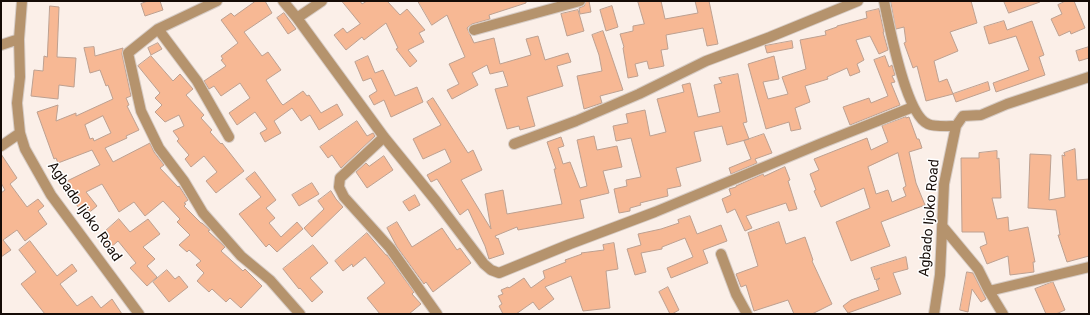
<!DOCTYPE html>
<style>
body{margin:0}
#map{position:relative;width:1090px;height:315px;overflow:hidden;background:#fbefe8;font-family:Roboto,sans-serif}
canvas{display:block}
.frame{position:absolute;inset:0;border:2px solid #150b06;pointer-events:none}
</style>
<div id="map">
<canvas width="1090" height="315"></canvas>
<div class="frame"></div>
</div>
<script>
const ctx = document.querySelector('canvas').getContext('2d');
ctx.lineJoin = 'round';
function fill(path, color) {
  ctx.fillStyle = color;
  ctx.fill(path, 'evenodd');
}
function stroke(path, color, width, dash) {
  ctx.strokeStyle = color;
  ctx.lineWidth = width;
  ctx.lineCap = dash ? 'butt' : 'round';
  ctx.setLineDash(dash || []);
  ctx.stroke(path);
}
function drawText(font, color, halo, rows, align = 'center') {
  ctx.font = font + ' Roboto,sans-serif';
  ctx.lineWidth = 3;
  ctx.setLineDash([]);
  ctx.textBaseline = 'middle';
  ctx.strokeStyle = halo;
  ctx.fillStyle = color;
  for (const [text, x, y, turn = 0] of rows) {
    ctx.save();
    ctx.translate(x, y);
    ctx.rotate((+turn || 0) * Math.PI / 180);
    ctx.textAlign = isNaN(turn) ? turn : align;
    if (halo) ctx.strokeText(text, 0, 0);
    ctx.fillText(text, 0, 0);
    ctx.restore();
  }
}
const building = new Path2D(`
 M148 1H160L163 10 145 16 141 4Z
 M256 1H265L272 13 244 32 262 56 268 52 281 70 266 80 281 103 283 105 303 91 307 96 309 95 321 113 337 104 343 115 319 130 310 115 301 121 292 108 274 121 281 133 265 142 260 133 267 129 255 112 237 125 229 113 250 98 240 83 221 96 214 86 209 89 204 81 226 66 221 60 223 59 221 56 238 43 221 20 231 13 234 16Z
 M342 1H360L362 4 367 1H387L400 15 407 9 425 30 419 33 424 42 408 50 417 61 410 67 396 49 398 48 386 23 364 40 362 37 346 50 334 35 343 28 347 33 360 24Z
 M418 1H526V3L489 15 490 19 472 24 467 28 474 43 494 38 500 64 531 55 526 39 538 36 545 60 568 53 571 62 557 66 563 86 527 97 535 126 520 130 519 126 507 129 495 89 508 86 503 71 490 74 487 65 472 73 478 85 452 99 447 90 459 84 449 64 465 57 447 15 432 25Z
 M586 1H589L591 12 580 14 579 8 584 6Z
 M638 1H661L665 19 698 13 695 1H709L718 44 707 46 703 28 666 35 668 49 661 50 664 66 649 69 647 61 635 64 638 76 628 78 623 48 624 47 620 34 633 31V26L644 24Z
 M891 1H971L977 23 950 32 958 51 934 61 939 82 947 79 953 94 926 101 917 66 913 68 904 43 906 42 904 27 896 29Z
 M1004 1H1040V2L1009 13Z
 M1066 1H1074L1085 28 1071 34 1070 31 1059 36 1051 19 1062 14 1058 5Z
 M50 6 59 7 57 57 76 58 74 87 59 85 58 99 31 96 34 70 43 71 44 56 47 57Z
 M612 6 618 27 606 31 600 10Z
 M879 9 884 32H883L888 50 879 54 870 36 856 40 864 60 857 64 860 72 850 76 847 68 827 77 828 79 805 86 810 102 795 108 801 129 791 131 789 122 766 129 748 64 774 56 779 79 763 82 768 99 788 94 782 77 806 69 800 40 826 35 825 31 837 27V26L867 18 866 12Z
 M578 10 584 31 567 36 561 14Z
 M284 13 296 29 288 34 277 18Z
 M1004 21 1007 30 1032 21 1044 55 1039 57 1045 75 996 92 993 83 1029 70 1016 36 989 44 984 27Z
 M603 31 623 90 600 96 602 103 584 109 577 76 602 71 599 55 592 35Z
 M792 41 793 48 767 53 765 46Z
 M158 43 162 49 151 55 148 48Z
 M94 47 95 56 123 48 122 54 131 96 126 98 129 105 127 106 139 130 126 136 127 138 105 148 113 162 150 143 154 152 164 165 160 168 178 187 179 186 188 200 184 203 186 204 184 206 201 223H202L210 230 208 231 225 247 221 251 243 271 245 269 262 286 241 308 230 298 226 302 212 289 209 292 197 281 204 273 196 265 201 261 189 250 187 252 179 245 190 235 177 222 180 219 163 201 145 216 134 202 119 212 102 184 86 192 97 206 85 216 76 204 78 203 67 181 100 165 92 150 58 163 56 158 54 159 37 112 58 105 56 121 76 113V116L113 99 108 85 106 86 100 70 90 73 84 48ZM103 116 111 133 94 141 93 138 90 139 85 125Z
 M1089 47V58L1079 61 1076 51Z
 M151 56 173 81 180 74 193 89 186 95 204 115 201 118 212 130 210 132 221 144 222 143 244 171 216 193 206 181 217 172 204 156 191 167 185 159 189 155 177 141 179 139 173 131 184 126 179 115 165 122 155 112 162 105 155 98 160 93 138 66Z
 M368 56 375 73 383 70 395 96 417 87 423 102 391 117 384 100 374 105 369 96 377 91 371 78 363 81 355 62Z
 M885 56 889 67 892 65 895 75 892 76 895 82 891 83 900 105 850 125 843 107 869 98 871 103 888 96 874 60Z
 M738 74 747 122 743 123 749 139 727 145 722 126 694 132 701 161 676 168 681 186 667 189 668 196 640 203 641 205 630 208V211L619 213 614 189 627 186 626 180 641 177 631 138 616 141 613 126 628 123 626 114 645 110 650 136 666 132 657 99 684 92 682 85 690 83 698 117 720 112 714 85 722 83 719 78Z
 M988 82 990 90 956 102 953 94Z
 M433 98 468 153 473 150 482 170 461 180 491 229 485 194 503 190 507 214 562 204 554 169H556L547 142 561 137 564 146 558 148 563 164 570 162 580 188 587 186 577 140 594 136 597 150 617 146 622 167 603 171 609 193 580 200 584 218 518 230 517 227 495 236 497 239 498 238 504 254 489 259 485 246 468 209 460 215 437 179 431 182 427 175 451 162 445 149 423 159 413 139 441 125 427 102Z
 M906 117V118L909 117 917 139H919L922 148 909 152 916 183 925 205 881 222 890 246 851 261 836 222 870 208 864 188 821 207 814 191 816 190 810 174 819 170 814 159 867 138 871 150 888 142 882 126ZM898 153 906 186 903 188 906 196 892 202 888 190 876 194 868 167Z
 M357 121 367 136 373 133 375 136 341 168 332 155 328 158 320 147Z
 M764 134 772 153 755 159 757 163 731 174 729 168 751 159 744 141Z
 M1075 149 1077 180 1089 179V256L1067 262 1058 235H1060L1056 210 1028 208 1030 154 1051 155 1049 200 1065 197 1062 155 1065 156 1064 153Z
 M997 151V159L999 158 1001 198H992L997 219 1008 217 1009 231 1028 227 1035 262H1033L1034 272 1010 275 1008 256 987 264 980 247 987 244 984 232H962L961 158H979V153Z
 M1 154 17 178 10 184 27 207 38 199 44 206 38 211 47 224 25 241 17 230 3 240 11 250 1 257V193L5 190 1 183Z
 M384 156 393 170 367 188 356 172 366 163 369 166Z
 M785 167 790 180 788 181 797 209 789 211 786 203 746 216 752 228 745 231 735 209 727 213 722 199 731 195 729 189 736 187V186L763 174 764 176Z
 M255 172 276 200 266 208 275 218 269 223 281 237 297 222 303 229 277 252 269 244 266 247 239 214 261 197 246 179Z
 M312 183 319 194 299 206 292 195Z
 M331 191 336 199 343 207 312 237 304 228 324 209 318 201Z
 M415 195 420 205 409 211 403 202Z
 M690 216 697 234 721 225 727 241 703 250 708 263 671 278 667 268 693 257 685 238 662 247V249L641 253 646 272 635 275 627 249 641 245 638 234 661 229 679 223 678 220Z
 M119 219 130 232 148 219 160 234 143 247 155 259 147 266 157 277 147 286 130 268 136 263 118 241 109 249 99 237Z
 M397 222 412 247 442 228 457 250 460 248 471 263 433 292 426 282 424 284 397 247 387 228Z
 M779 222 786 244 805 237 813 260 812 261 832 304 812 314H794L788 300 754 311 746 285 741 287 736 274 758 266 748 233Z
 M367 233 386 255H387L414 292 412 294 421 304 409 314H380L367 298 385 283 365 257 353 267 352 264 343 271 335 261Z
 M30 241 57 276 72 264 77 271 60 284 77 306 92 296 101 308 112 299 122 314H45L21 284 36 272 19 250Z
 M614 243 618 269 606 271 610 308 583 311 571 276 545 287 554 299 539 310 533 302 516 314H503L499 306 502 304 498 296 503 294 501 290 508 287 509 288 524 278 531 288 545 278 543 271 566 262 565 260 582 254 581 253 604 250 603 245Z
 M313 245 328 263 310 278 323 292 312 302 300 288 299 289 283 269Z
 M906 257 908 269 893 273 901 294 848 313 843 306 851 300 879 290 876 281 880 278 875 280 871 268Z
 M167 270 175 279 179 276 188 287 169 302 153 282Z
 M967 272 973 273 986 299 981 302 972 289 968 312 960 310Z
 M1053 282 1065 310 1056 314H1046L1035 289Z
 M668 287 679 310 672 314H670L659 292Z`);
const minor = new Path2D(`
 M22 1 19 39 20 77 17 103 20 133 25 149 51 195 139 314
 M217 1 158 29 128 53 141 111 159 148 184 181 203 213 241 256 270 280 300 314
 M283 1 297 18 384 137 436 201 484 264 491 270 499 273 570 244 655 212 822 143 913 107
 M884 1C889 25 906 115 928 124 934 127 949 126 956 126
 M297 18 322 1
 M158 29 197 81 229 137
 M474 30 580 1
 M1 45 19 39
 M384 137 340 178 339 187 344 197 390 248 437 314
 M514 144 576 121 639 94 706 61 770 37 858 1
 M1 146 20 133
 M943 227 978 269 989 291 1003 314
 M721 254 736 294 747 314
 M989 291 1089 267
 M934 314 940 275 944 184 956 126 963 116 981 115 1007 104 1089 77`);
const streetNames = [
 ["Agbado Ijoko Road",84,212,55],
 ["Agbado Ijoko Road",930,218,-85]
];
fill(building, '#f7b894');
stroke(building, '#bda090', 1);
stroke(minor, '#d6cbc4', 12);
stroke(minor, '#b5936d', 10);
drawText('14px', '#150b06', '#fff', streetNames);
</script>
